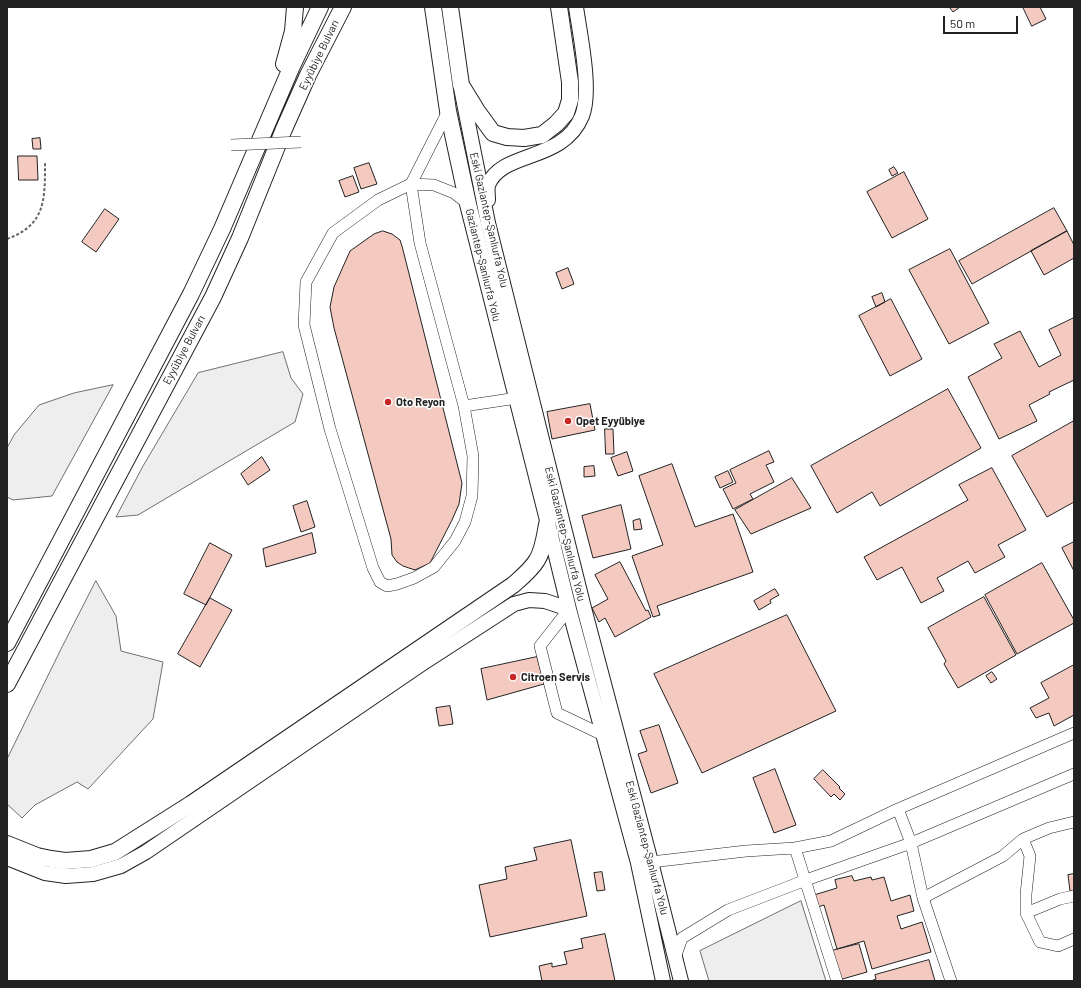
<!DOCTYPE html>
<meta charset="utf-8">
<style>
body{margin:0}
#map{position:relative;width:1081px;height:988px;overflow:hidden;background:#fff;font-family:Barlow,sans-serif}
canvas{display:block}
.frame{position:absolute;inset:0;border:8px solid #222;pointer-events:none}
.scale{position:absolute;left:943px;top:16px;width:75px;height:18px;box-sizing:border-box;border:2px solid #222;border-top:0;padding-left:5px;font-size:12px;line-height:14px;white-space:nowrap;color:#222;-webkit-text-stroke:3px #fff;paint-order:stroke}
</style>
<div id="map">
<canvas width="1081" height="988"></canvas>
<div class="frame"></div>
<div class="scale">50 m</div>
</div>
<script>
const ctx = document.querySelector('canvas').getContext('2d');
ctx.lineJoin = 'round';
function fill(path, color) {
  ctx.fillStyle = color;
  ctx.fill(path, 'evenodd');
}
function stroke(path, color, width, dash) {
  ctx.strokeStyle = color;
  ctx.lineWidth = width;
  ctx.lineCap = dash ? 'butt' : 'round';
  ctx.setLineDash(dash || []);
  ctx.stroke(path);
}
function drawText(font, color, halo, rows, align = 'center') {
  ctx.font = font + ' Barlow,sans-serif';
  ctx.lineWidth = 3;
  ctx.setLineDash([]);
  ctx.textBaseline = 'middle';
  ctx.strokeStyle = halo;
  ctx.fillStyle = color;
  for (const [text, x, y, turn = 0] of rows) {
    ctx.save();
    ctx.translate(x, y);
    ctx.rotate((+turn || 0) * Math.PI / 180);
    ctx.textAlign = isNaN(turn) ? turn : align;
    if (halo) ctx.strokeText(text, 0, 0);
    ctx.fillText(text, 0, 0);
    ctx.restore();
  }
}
const green = new Path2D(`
 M283 352 291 378 303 394 295 422 138 515 116 517 143 466 198 373Z
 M113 385 52 496 13 500 7 497V448L14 435 39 405 74 393Z
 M96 581 116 616 121 651 163 662 153 719 88 789 77 782 35 805 22 818 7 804V759L62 647Z
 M801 901 826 981H709L700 951Z`);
const building = new Path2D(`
 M951 7H960L953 12 950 8Z
 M1023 7H1040L1046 19 1032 26Z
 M40 138 41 149H33L32 139Z
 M18 156H37L38 180H19Z
 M369 163 377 184 361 189 354 168Z
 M894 167 898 173 892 176 889 170Z
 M904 172 928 219 892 238 867 192Z
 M353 176 359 192 345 197 339 181Z
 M1054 208 1067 231 972 284 959 261Z
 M105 209 119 219 96 252 82 242Z
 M383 231 392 234 400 240 402 246 462 483 459 504 452 520 430 563 415 570 403 566 397 562 392 555 391 539 334 328 330 307 334 287 350 251 374 234Z
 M1067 231 1074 245V258L1044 275 1031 251Z
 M950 249 989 323 949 344 909 270Z
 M568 268 574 284 562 289 556 273Z
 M882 293 885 302 876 307 872 297Z
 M891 299 922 359 890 376 859 316Z
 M1074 318V380L1049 392 1050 394 1029 405 1037 421 999 439 968 377 1002 358 994 344 1020 331 1039 367 1061 355 1049 330Z
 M948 389 981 448 880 506 872 492 837 513 811 466Z
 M590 404 595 430 552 439 547 412Z
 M1074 421V502L1047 517 1012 456Z
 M605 429H613L614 454H606Z
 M769 451 774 462 766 465 774 482 750 494 753 499 733 509 723 489 736 483 730 470Z
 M627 452 633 471 618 476 611 458Z
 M262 457 270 470 248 485 241 474Z
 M672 464 695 527 733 514 753 572 657 606 660 615 653 617 632 556 663 545 639 476Z
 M594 466 595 476 584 477V467Z
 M992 468 1026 530 998 545 1005 557 975 573 968 561 937 578 944 591 921 603 902 567 877 580 864 557 968 500 959 485Z
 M728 471 733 482 720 488 715 477Z
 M792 478 811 508 751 534 735 510Z
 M307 501 315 527 301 532 293 506Z
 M621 505 631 549 593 558 582 516Z
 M640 519 642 529 634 530 633 521Z
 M312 533 316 553 266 567 263 549Z
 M1074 542V571L1062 548Z
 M210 543 232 555 206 605 184 594Z
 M620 562 646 611 648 610 651 617 615 637 605 618 599 622 592 608 608 599 595 575Z
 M1042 563 1074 620V623L1017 654 985 595Z
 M775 589 779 595 770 600 771 603 759 610 754 601Z
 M984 597 1016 655 958 688 944 664 946 661 928 628Z
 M210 598 232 610 200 667 178 654Z
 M787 615 836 711 702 773 654 674Z
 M537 657 544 684 487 700 481 669Z
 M1074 665V715L1054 726 1049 713 1036 718 1030 708 1049 698 1041 683Z
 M992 672 997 679 991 683 986 676Z
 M450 706 453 724 439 726 436 708Z
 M659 725 678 783 651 793 638 754 647 751 640 731Z
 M775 769 796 825 774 833 753 778Z
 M823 770 840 787 839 788 845 794 840 800 834 794 831 797 814 779Z
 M571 840 587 916 490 937 479 885 507 879 505 867 537 860 534 848Z
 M602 872 605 890 597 891 594 873Z
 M1074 874V891H1070L1068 875Z
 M852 876 854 881 871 877 872 880 884 877 891 901 910 895 914 911 897 916 901 929 922 922 931 952 872 969 864 941 837 949 824 905 818 907 814 895 837 888 835 880Z
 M605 934 615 981H542L539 966 552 963V967L567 964 564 952 583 948 581 939Z
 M859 944 867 972 839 980 831 951Z
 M929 960 935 981H871L876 979 875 975Z`);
const path = new Path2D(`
 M7 239C46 225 45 199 45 162`);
const minor = new Path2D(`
 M448 111 411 184 434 185 454 193 468 204
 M411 184 420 243 464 406 473 456 472 496 465 522 455 541 434 567 414 578 397 584 387 586 380 582 373 568 330 429 304 325 306 282 333 233 378 200Z
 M464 406 517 398
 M569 609 540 646 557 713 603 735
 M898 809 911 843 923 898 951 981
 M1023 839 1030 856 1026 894V913L1060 899 1074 896
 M795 848 837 981
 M651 862 746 851 795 848 831 841 898 809 1074 733
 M923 898 1003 856 1023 839 1049 828 1074 822
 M1026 913 1040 942 1058 946 1074 939
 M675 958 682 938 728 910 806 880 911 843 1074 774`);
const major = new Path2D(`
 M461 88 488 223 584 608 651 862 681 981
 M488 200C488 195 487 189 488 185 502 150 563 163 582 116 592 91 580 35 576 7
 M548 523 569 609 638 863 663 981
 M7 858 45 873 66 876 93 874 121 866 146 852 426 661 514 604 529 600 545 601 569 609`);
const highway = new Path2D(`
 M450 7 461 85 477 111 493 133 507 137 524 138 542 135 556 124 566 113 570 100V82L559 7
 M284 64 293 31 295 7
 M7 643 191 294 222 229 291 68 320 7
 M7 684 213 297 240 238 284 129 308 75 343 7
 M7 844 37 856 51 859 65 861 91 859 115 852 191 804 513 585C522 577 531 570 537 560 544 549 545 533 548 520L468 204 448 111 433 7`);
const minorBridge = new Path2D(`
 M231 145 301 142`);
const markers = [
 [388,402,4,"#c62828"],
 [568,421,4,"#c62828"],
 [513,677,4,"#c62828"]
];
const streetNames = [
 ["Eyyübiye Bulvarı",319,55,-64],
 ["Eski Gaziantep-Şanlıurfa Yolu",489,220,77],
 ["Gaziantep-Şanlıurfa Yolu",483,265,76],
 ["Eyyübiye Bulvarı",184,350,-62],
 ["Eski Gaziantep-Şanlıurfa Yolu",565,534,76],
 ["Eski Gaziantep-Şanlıurfa Yolu",647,848,75]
];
const poiNames = [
 ["Oto Reyon",396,402],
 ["Opet Eyyübiye",576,421],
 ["Citroen Servis",521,677]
];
fill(green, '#eee');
stroke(green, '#6f6f6f', 1);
fill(building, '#f3c9c0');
stroke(building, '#222', 1);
stroke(minor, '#222', 12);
stroke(major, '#222', 16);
stroke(highway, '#222', 18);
stroke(path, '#646464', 2, [3, 2]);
stroke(minor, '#fff', 11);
stroke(major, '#fff', 14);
stroke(highway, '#fff', 16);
stroke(minorBridge, '#222', 12, []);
stroke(minorBridge, '#fff', 11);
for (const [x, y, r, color] of markers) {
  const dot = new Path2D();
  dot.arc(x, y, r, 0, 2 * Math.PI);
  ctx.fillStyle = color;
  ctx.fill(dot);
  stroke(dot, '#fff', 1.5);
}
drawText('11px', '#222', '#fff', streetNames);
drawText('bold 11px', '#222', '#fff', poiNames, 'left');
</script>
